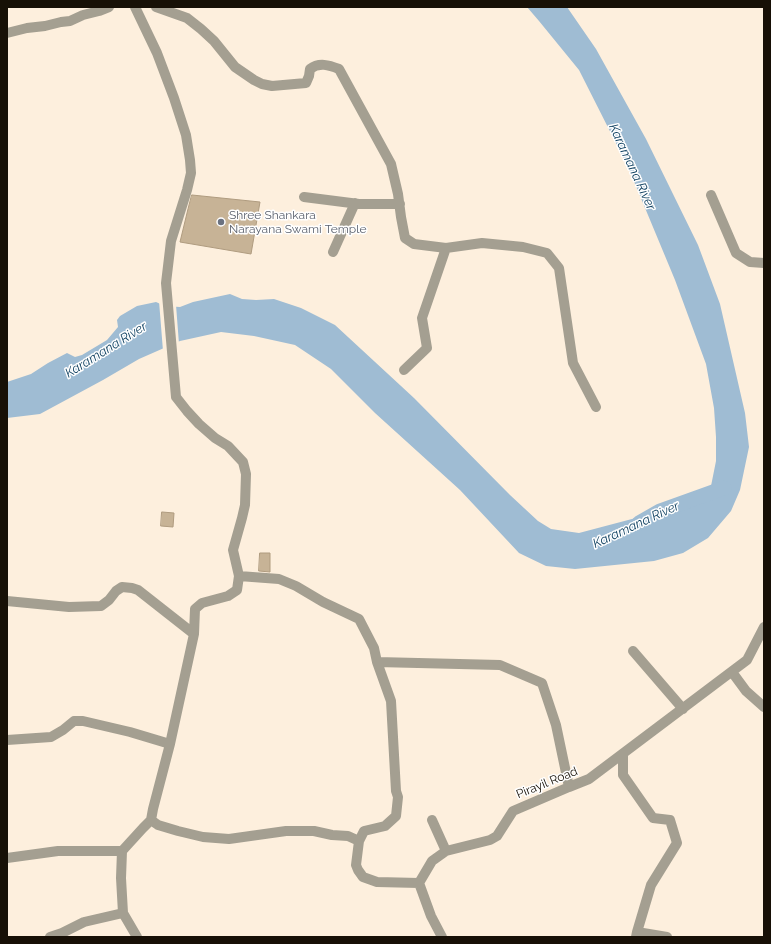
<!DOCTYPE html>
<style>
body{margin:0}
#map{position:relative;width:771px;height:944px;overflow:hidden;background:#fdefdd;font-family:Raleway,sans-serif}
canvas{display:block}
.frame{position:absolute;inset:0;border:8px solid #171006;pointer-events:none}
</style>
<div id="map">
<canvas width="771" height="944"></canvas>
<div class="frame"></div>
</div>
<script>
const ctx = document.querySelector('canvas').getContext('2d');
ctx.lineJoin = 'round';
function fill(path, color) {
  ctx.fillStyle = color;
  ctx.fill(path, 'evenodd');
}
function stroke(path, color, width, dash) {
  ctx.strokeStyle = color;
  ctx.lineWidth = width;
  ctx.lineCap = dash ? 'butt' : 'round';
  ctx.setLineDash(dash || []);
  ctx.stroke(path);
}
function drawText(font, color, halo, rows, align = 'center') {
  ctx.font = font + ' Raleway,sans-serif';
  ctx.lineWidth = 3;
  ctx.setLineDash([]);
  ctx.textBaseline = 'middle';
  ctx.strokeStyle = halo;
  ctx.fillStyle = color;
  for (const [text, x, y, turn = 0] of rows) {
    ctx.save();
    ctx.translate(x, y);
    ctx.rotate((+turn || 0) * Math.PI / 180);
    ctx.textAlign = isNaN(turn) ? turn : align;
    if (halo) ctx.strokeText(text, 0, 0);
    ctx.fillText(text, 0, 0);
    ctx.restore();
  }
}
const water = new Path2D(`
 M527 7H567L596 49 646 139 698 245 720 304 745 413 749 447 740 490 731 511 708 538 683 553 654 561 575 569 546 566 519 553 460 490 375 413 331 369 295 345 254 336 221 332 180 341 139 359 103 380 40 414 7 418V382L31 374 48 363 67 353 75 357 82 355 107 340 118 327 117 320 120 316 137 306 156 302 165 306 180 307 193 302 230 294 242 299 256 300 274 299 301 308 335 325 414 398 510 495 538 521 551 529 579 533 700 501 711 486 716 461V437L714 408 706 364 675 280 628 167 579 70 539 21Z`);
const pier = new Path2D(`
 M159 301 166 304 176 305 179 344 163 351Z`);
const river = new Path2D(`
 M639 523 660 511 724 488`);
const building = new Path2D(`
 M192 195 260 202 251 254 180 242 188 209Z
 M162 512 174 513 173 527 161 526Z
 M260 553H270V572L259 571Z`);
const minor = new Path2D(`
 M135 7 157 53 174 98 186 135 190 160 191 173 187 190 171 241 166 283 176 397 187 411 199 424 215 438 228 446 243 462 246 474 245 505 242 518 233 550 239 576
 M156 7 187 18 201 29 214 41 235 67 254 80 262 84 272 86 306 83 309 76 310 69C319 62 329 65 339 69L391 164 398 194 401 217 405 238 414 244 446 248 422 318 427 348 404 370
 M7 33 27 28 45 26 61 22 70 21 83 15 99 11 109 7
 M711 195 736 253 750 262 764 263
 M304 197 359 204H400
 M446 248 482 243 523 247 547 253 559 268 573 363 596 407
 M333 252 355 203
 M7 601 69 607 101 606 109 600 116 591 122 587 132 588 138 590 194 634
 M633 651 683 709
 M377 662 500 665 542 683 556 725 569 787
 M732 672 746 691 764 707
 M7 740 51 737 63 730 74 721H83L130 732 170 744 153 809 151 820 158 825 178 831 203 837 229 839 286 831H314L332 835 348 836 359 841 356 865 358 870 363 877 377 882 419 883
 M170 744 194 634 195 609 202 603 228 596 237 590 239 576 279 579 296 586 323 602 359 619 374 648 377 662 391 701 396 791 398 797 396 816 385 826 364 831 359 841
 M623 754V775L653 818 670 820 677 843 651 885 637 932
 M432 820 446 851
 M7 858 58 851H122
 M123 913 137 937
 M50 937 62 933 84 922 123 913 121 878 122 851 143 828 151 820
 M442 937 431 916 419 883 432 861 446 851 490 840 497 836 513 811 569 787 589 779 747 660 764 627
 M636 937 637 932 667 937`);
const markers = [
 [221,222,4,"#6b7280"]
];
const worshipNames = [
 ["Shree Shankara",229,215],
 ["Narayana Swami Temple",229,229]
];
const streetNames = [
 ["Pirayil Road",547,783,-22]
];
const waterNames = [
 ["Karamana River",632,167,65],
 ["Karamana River",106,350,-32],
 ["Karamana River",636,525,-25]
];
fill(water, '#9fbcd3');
fill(pier, '#fdefdd');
stroke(river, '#9fbcd3', 15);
fill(building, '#c7b396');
stroke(building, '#af9b7f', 1);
stroke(minor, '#a49f91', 10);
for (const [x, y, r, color] of markers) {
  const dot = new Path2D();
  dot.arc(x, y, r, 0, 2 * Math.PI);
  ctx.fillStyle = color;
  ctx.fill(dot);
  stroke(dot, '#fff', 1.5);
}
drawText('12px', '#5b616d', '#fff', worshipNames, 'left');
drawText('12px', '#171006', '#fff', streetNames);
drawText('italic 13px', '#114262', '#fff', waterNames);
</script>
